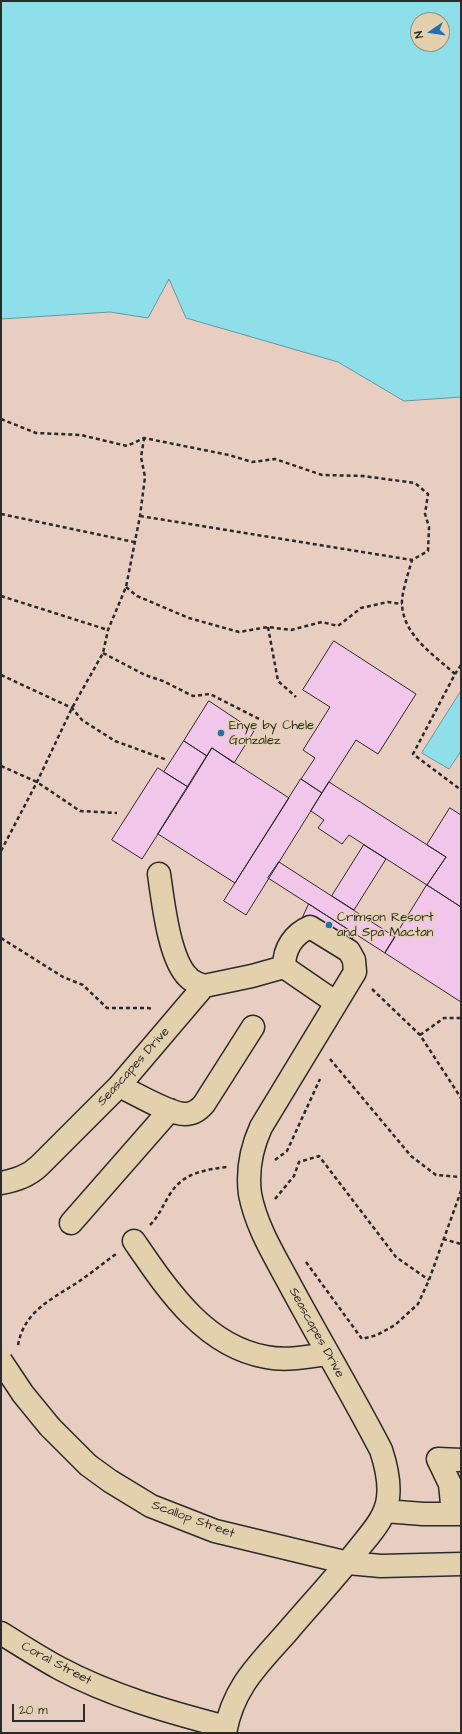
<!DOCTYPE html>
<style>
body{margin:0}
#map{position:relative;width:462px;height:1734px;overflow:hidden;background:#e8cec0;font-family:"Architects Daughter",sans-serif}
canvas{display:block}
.frame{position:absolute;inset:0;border:2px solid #2b2b2b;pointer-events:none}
.north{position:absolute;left:410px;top:12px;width:40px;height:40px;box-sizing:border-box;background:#e3d1ae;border:1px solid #998f7a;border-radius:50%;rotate:257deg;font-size:11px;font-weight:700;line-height:16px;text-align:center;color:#2b2b2b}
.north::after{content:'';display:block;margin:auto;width:14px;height:18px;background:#1f6fb2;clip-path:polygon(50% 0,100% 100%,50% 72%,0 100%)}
.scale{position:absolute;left:12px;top:1704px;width:73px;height:18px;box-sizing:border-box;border:2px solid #2b2b2b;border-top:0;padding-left:5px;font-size:12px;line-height:14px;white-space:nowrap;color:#2b2b2b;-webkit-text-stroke:3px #e3d1ae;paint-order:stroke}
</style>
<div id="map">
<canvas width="462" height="1734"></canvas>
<div class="frame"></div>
<div class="north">N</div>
<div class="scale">20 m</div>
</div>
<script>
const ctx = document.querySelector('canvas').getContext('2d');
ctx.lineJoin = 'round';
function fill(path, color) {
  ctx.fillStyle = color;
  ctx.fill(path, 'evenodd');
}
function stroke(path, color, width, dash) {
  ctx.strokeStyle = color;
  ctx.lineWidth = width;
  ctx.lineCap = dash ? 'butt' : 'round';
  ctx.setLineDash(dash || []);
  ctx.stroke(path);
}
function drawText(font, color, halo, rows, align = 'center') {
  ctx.font = font + ' "Architects Daughter",sans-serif';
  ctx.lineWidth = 3;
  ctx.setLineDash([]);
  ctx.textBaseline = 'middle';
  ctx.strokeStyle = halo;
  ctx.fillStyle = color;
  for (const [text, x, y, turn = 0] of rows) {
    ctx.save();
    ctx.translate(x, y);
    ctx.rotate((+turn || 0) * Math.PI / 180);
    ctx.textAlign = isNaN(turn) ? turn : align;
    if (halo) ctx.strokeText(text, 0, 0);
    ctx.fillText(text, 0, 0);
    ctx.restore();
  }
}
const water = new Path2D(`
 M1 1H461V397L404 401 338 362 186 318 169 279 148 318 110 312 1 319ZM418 20H442V44H418Z
 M461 691V751L449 769 422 753Z`);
const building = new Path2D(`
 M334 641 416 694 378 754 356 740 322 793 301 779 315 758 303 750 330 707 303 690Z
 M209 701 254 731 234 763 212 748 207 756 184 741Z
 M184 741 207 756 188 787 164 772Z
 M212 748 289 798 235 883 158 834Z
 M158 768 188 787 142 859 112 840Z
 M301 779 322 793 246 915 224 901Z
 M329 782 446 857 427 885 349 835 342 844 318 828 324 820 311 811Z
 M450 808 461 815V907L427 885 446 857 427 845Z
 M364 845 386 859 354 910 332 896Z
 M279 862 395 937 385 953 268 878Z
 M427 885 461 907V1002L385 953Z
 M309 904 355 934 348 946 303 917Z`);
const path = new Path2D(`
 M1 419 36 433 81 435 127 446 144 438 229 455 252 462 275 459 322 475 363 476 415 483 428 494 425 514 429 527 428 551 412 560C409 571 401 594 402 605 404 636 434 655 455 674
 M1 514 134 542
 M140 516 412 560
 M126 587 137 596 189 618 239 632 268 627 291 630 322 622 338 626 361 608 388 602 402 604
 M1 596 108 630
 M268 627 278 681 296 697
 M103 653 145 675 163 681 193 696 210 694 261 720
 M461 665 455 674 413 754 461 790
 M1 675 72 708 82 720 115 741 167 760
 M1 766 37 782 80 811 117 813
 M1 851 37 782 72 708 103 653 108 630 126 587 140 516 145 477 141 457 144 439
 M1 938 63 977 83 985 107 1008H149L153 1010
 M372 989 420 1035 461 1098
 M420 1035 444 1018H461
 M330 1059 411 1156 436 1175 461 1177
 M275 1160 287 1151 320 1079
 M275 1199 294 1176 299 1162 319 1156 396 1257 429 1280
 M150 1225C159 1216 163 1205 170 1194 183 1173 204 1170 227 1167
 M443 1239 461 1244
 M306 1262 362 1339 377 1335 395 1325 418 1304 429 1280 461 1191
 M18 1345C24 1312 50 1300 75 1284 89 1275 102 1264 116 1254`);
const minor = new Path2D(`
 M159 874C163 901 169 959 188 977 192 982 199 984 204 986L252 976 284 967C284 948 294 934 310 927L349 951 354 960 355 972 261 1127C251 1149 247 1171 250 1194 256 1226 274 1255 289 1283 319 1339 352 1394 381 1450 386 1465 390 1482 388 1498 386 1517 371 1533 359 1548 337 1576 312 1603 288 1631 259 1664 233 1687 225 1733
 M284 967 335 1002
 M119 1086C135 1093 169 1114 185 1114 193 1114 199 1110 204 1104L253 1027
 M1 1183C16 1180 29 1176 40 1165L119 1086 204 986
 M71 1223 170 1110
 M134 1241C167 1289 204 1346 266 1357 286 1361 307 1357 327 1354
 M50 1427 88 1465 110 1481 151 1506 215 1531 348 1563 381 1566 461 1564
 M461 1460 438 1459 450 1484 453 1514H461
 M385 1511 423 1514H453
 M1 1633C20 1645 39 1657 59 1668 111 1696 169 1712 226 1727`);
const minorBridge = new Path2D(`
 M1 1361 23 1394 50 1427`);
const markers = [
 [221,733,4,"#1f6fb2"],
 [329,925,4,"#1f6fb2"]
];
const poiNames = [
 ["Enye by Chele",229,726],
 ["Gonzalez",229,741],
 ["Crimson Resort",337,918],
 ["and Spa Mactan",337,933]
];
const streetNames = [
 ["Seascapes Drive",134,1067,-48],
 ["Seascapes Drive",316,1333,61],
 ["Scallop Street",193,1520,20],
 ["Coral Street",56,1664,28]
];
fill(water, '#8fdfea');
stroke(water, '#67979e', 1);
fill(building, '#f2c6eb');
stroke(building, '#2b2b2b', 1);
stroke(minor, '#2b2b2b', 25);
stroke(path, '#2b2b2b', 2.5, [4, 3]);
stroke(minor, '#e3d1ae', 22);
stroke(minorBridge, '#2b2b2b', 25, []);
stroke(minorBridge, '#e3d1ae', 22);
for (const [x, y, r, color] of markers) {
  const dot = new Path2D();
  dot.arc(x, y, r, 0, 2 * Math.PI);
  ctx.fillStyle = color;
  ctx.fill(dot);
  stroke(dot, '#e3d1ae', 1.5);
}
drawText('13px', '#2b2b2b', '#e3d1ae', poiNames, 'left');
drawText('13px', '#2b2b2b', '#e3d1ae', streetNames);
</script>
